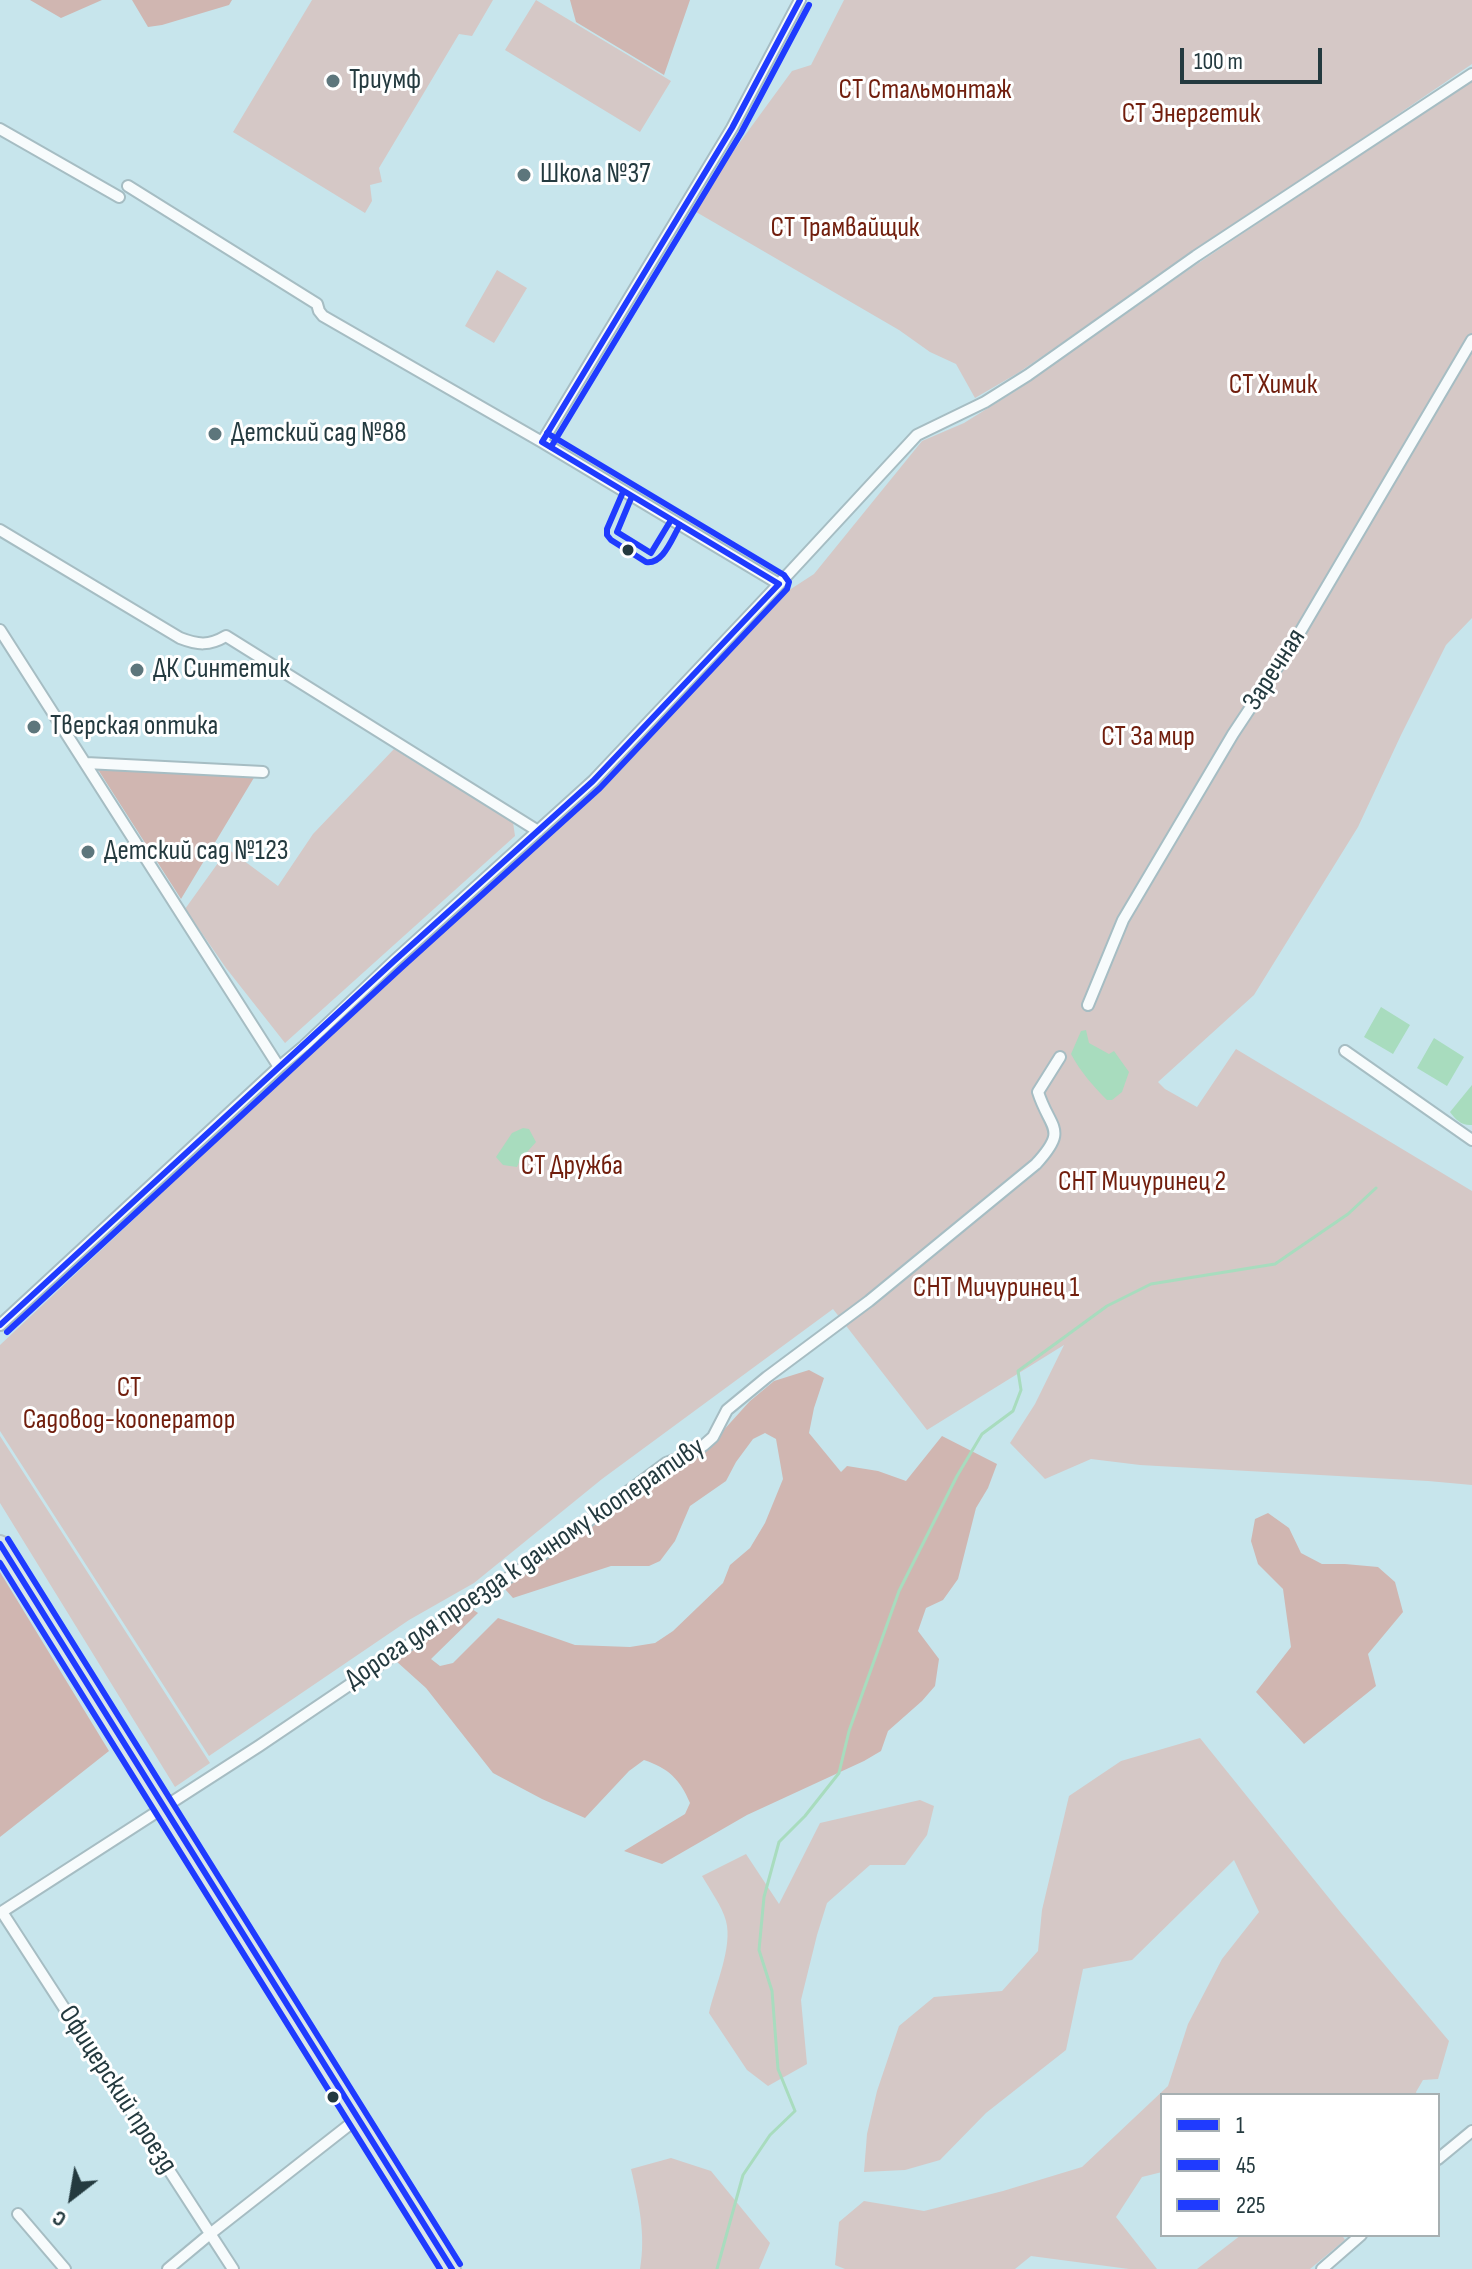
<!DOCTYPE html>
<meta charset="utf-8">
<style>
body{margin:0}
#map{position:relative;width:1472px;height:2269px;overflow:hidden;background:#c7e5ec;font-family:"Sofia Sans Condensed",sans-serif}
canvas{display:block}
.legend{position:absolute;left:1160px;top:2093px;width:280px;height:144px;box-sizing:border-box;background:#fff;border:2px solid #a7b0b2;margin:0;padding:10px 14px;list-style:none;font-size:24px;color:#243a3f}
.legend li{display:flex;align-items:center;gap:16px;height:40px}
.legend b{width:40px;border:2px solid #a7b0b2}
.north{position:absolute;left:32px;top:2157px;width:80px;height:80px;-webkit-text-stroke:6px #fff;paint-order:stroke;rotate:211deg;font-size:22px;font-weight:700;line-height:32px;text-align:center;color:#243a3f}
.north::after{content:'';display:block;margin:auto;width:28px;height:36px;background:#243a3f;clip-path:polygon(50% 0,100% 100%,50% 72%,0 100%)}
.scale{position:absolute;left:1180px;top:48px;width:142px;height:36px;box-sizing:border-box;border:4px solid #243a3f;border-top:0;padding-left:10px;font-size:24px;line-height:28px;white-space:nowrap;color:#243a3f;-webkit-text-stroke:6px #fff;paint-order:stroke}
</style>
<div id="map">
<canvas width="1472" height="2269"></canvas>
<ul class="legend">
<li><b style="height:10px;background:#1f3bff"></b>1</li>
<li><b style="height:10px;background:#1f3bff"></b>45</li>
<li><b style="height:10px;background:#1f3bff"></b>225</li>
</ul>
<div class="north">С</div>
<div class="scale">100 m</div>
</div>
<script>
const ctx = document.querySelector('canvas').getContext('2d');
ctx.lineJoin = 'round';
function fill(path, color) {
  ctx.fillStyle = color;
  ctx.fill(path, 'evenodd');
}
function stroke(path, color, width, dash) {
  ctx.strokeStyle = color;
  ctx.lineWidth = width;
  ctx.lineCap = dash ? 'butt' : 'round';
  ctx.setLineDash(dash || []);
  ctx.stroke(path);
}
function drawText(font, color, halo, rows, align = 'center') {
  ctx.font = font + ' "Sofia Sans Condensed",sans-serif';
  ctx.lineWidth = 6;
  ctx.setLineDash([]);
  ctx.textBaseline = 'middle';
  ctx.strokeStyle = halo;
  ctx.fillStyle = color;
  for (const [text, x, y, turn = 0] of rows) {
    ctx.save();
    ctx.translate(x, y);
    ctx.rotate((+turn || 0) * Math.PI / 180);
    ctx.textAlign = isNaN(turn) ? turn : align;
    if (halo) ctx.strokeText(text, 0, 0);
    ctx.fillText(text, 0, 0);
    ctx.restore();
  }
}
const green = new Path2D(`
 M312 0H493L472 36 459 34 379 168 382 182 370 185 372 201 365 213 233 132Z
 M536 0 671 81 640 132 505 50Z
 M844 0H1472V64L1018 373 975 398 956 364 930 352 899 330 691 209 792 71 811 65Z
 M1472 80V333L1324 580 1332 584 1472 353V618L1446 645 1401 735 1358 827 1254 995 1158 1082 1165 1089 1197 1107 1236 1049 1472 1191V1485L1428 1481 1140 1465 1091 1459 1045 1479 1010 1443 1035 1404 1064 1345 927 1430 833 1309 602 1479 474 1583 409 1620 209 1756 0 1431V1345L149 1205 414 943 589 787 743 620 814 574 922 441 964 423 1017 390 1191 268Z
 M497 270 527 288 494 343 465 326Z
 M394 749 513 822 515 836 285 1043 226 968 185 909 228 849 278 886 313 834Z
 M0 1436 210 1763 175 1787 0 1503Z
 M1200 1738 1341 1913 1449 2041 1438 2079 1423 2080 1416 2092 1417 2095H1162V2172L1142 2177 1116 2217 1157 2269H1129L1031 2256 1015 2269H845L835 2265 839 2222 864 2201 924 2211 1003 2191 1082 2167 1168 2086 1188 2024 1222 1959 1259 1912 1234 1860 1132 1960 1083 1969 1066 2050 986 2113 940 2160 905 2170 864 2172 867 2134 877 2091 899 2026 934 1997 1002 1991 1038 1951 1042 1910 1069 1796 1121 1761Z
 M920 1800 934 1806 927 1835 905 1865H870L827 1903 817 1935 801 2000 807 2064 768 2086 747 2070 709 2013C715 1986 733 1947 726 1921 722 1906 710 1890 702 1876L746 1854 779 1904 820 1823Z
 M671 2158 711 2171 770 2243 759 2269H640C646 2235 639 2203 631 2169Z
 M1241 2235H1342L1345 2240 1310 2269H1197Z`);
const forest = new Path2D(`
 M30 0H102L61 18Z
 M132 0H232L229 5 162 25 148 27Z
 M570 0H690L664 75 576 22Z
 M97 768 255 776 181 899Z
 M809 1370 824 1378 814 1408 809 1433 841 1472 847 1466 878 1471 906 1481 942 1436 997 1464 988 1488 976 1508 958 1579 943 1600 926 1608 918 1631 939 1659 935 1686 922 1701 888 1731 881 1751 864 1761 747 1815 662 1864 624 1851 685 1814 690 1803C680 1779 668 1768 644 1760L629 1771 585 1818 542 1799 493 1773 426 1688 396 1661 461 1613 472 1609 478 1613 431 1659 440 1666 453 1663 498 1618 575 1645 630 1647 655 1643 673 1631 723 1583 730 1565 750 1548 765 1523 783 1479 776 1439 765 1433 753 1439 736 1462 726 1481 690 1506 675 1541 660 1561 649 1566H611L513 1598 504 1588 711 1444 750 1401 774 1381Z
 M1268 1513 1289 1528 1301 1553 1322 1564H1345L1378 1567 1395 1582 1403 1612 1368 1654 1376 1686 1304 1744 1256 1692 1291 1647 1283 1589 1258 1564 1251 1541 1255 1519Z
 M0 1572 109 1751 0 1837Z`);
const water = new Path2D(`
 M1381 1007 1410 1025 1393 1054 1364 1037Z
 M1086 1030 1089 1043 1109 1054 1114 1051 1129 1072 1122 1092 1112 1100H1107C1093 1086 1080 1071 1071 1054L1081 1031Z
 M1434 1038 1464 1057 1447 1086 1417 1068Z
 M1472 1085V1125C1462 1126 1456 1120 1450 1112Z
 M523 1128 529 1129 536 1142 520 1160 517 1167 503 1165 496 1157 512 1133Z`);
const stream = new Path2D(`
 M717 2269 743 2175 770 2135 795 2111 778 2069 772 1991 759 1950 764 1897 779 1842 805 1816 839 1773 849 1731 899 1591 957 1476 982 1434 1013 1411 1021 1390 1018 1371 1107 1306 1151 1284 1275 1264 1348 1214 1376 1188`);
const minor = new Path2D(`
 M0 129 119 197
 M542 442 732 128 800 0
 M0 530 180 638C198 645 209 646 226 636L538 831
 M779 584 917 435 985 402 1028 375 1196 256 1472 74
 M0 630 279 1067
 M86 763 263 772
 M1088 1005 1123 920 1233 734 1296 639 1472 340
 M1345 1051 1472 1140
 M0 1325 279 1067 304 1046 394 961 593 781 779 584 542 442 323 316 319 311 317 304 128 186
 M2 1912 233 2269
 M0 1913 259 1746 555 1546 666 1463 690 1454 704 1445 713 1437 727 1410 767 1377 869 1301 1036 1164C1069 1128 1050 1130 1038 1092L1060 1057
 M1438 2159 1472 2131
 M18 2214 65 2269
 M168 2269 210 2234 358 2118
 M1322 2269 1361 2235`);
const primary = new Path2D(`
 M0 1544 452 2269`);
const bus1 = new Path2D(`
 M542 442 732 128 800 0
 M632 496 617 532 651 553 671 520
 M0 1325 394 961 593 781 779 584 542 442
 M0 1544 452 2269`);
const bus2 = new Path2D(`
 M551 447 741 133 809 5
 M623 492 607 529V535L611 540 646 562C663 565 672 538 680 525
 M7 1332 401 968 600 788 787 589 789 582 784 575 547 433
 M0 1563 440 2269`);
const bus3 = new Path2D(`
 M8 1539 460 2264`);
const markers = [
 [333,81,8,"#5d767c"],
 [524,175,8,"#5d767c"],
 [215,434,8,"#5d767c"],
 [628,550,7,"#243a3f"],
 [137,670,8,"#5d767c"],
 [34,727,8,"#5d767c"],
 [88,852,8,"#5d767c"],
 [333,2097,7,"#243a3f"]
];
const poiNames = [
 ["Триумф",349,81],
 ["Школа №37",540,175],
 ["Детский сад №88",231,434],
 ["ДК Синтетик",153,670],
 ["Тверская оптика",50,727],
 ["Детский сад №123",104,852]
];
const parkNames = [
 ["СТ Стальмонтаж",925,91],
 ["СТ Энергетик",1191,115],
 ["СТ Трамвайщик",845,229],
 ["СТ Химик",1273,386],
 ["СТ За мир",1148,738],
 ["СТ Дружба",572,1167],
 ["СНТ Мичуринец 2",1142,1183],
 ["СНТ Мичуринец 1",996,1289],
 ["СТ",129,1389],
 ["Садовод-кооператор",129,1421]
];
const streetNames = [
 ["Заречная",1275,670,-57],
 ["Дорога для проезда к дачному кооперативу",525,1564,-34],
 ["Офицерский проезд",117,2090,57]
];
fill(green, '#d5c8c6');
fill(forest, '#d0b6b1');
fill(water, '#a8dcbe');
stroke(stream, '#a8dcbe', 3);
stroke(minor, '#a6bdc3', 14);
stroke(primary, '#b4c3c6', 20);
stroke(minor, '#f7fbfc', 10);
stroke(primary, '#d9e6e9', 16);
stroke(bus1, '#1f3bff', 6);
stroke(bus2, '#1f3bff', 6);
stroke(bus3, '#1f3bff', 6);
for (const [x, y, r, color] of markers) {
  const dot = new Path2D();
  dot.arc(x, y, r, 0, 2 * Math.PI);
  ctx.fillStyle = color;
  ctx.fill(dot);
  stroke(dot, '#fff', 3);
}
drawText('28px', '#243a3f', '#fff', poiNames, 'left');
drawText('28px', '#711e0d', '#fff', parkNames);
drawText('28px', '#243a3f', '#fff', streetNames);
</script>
